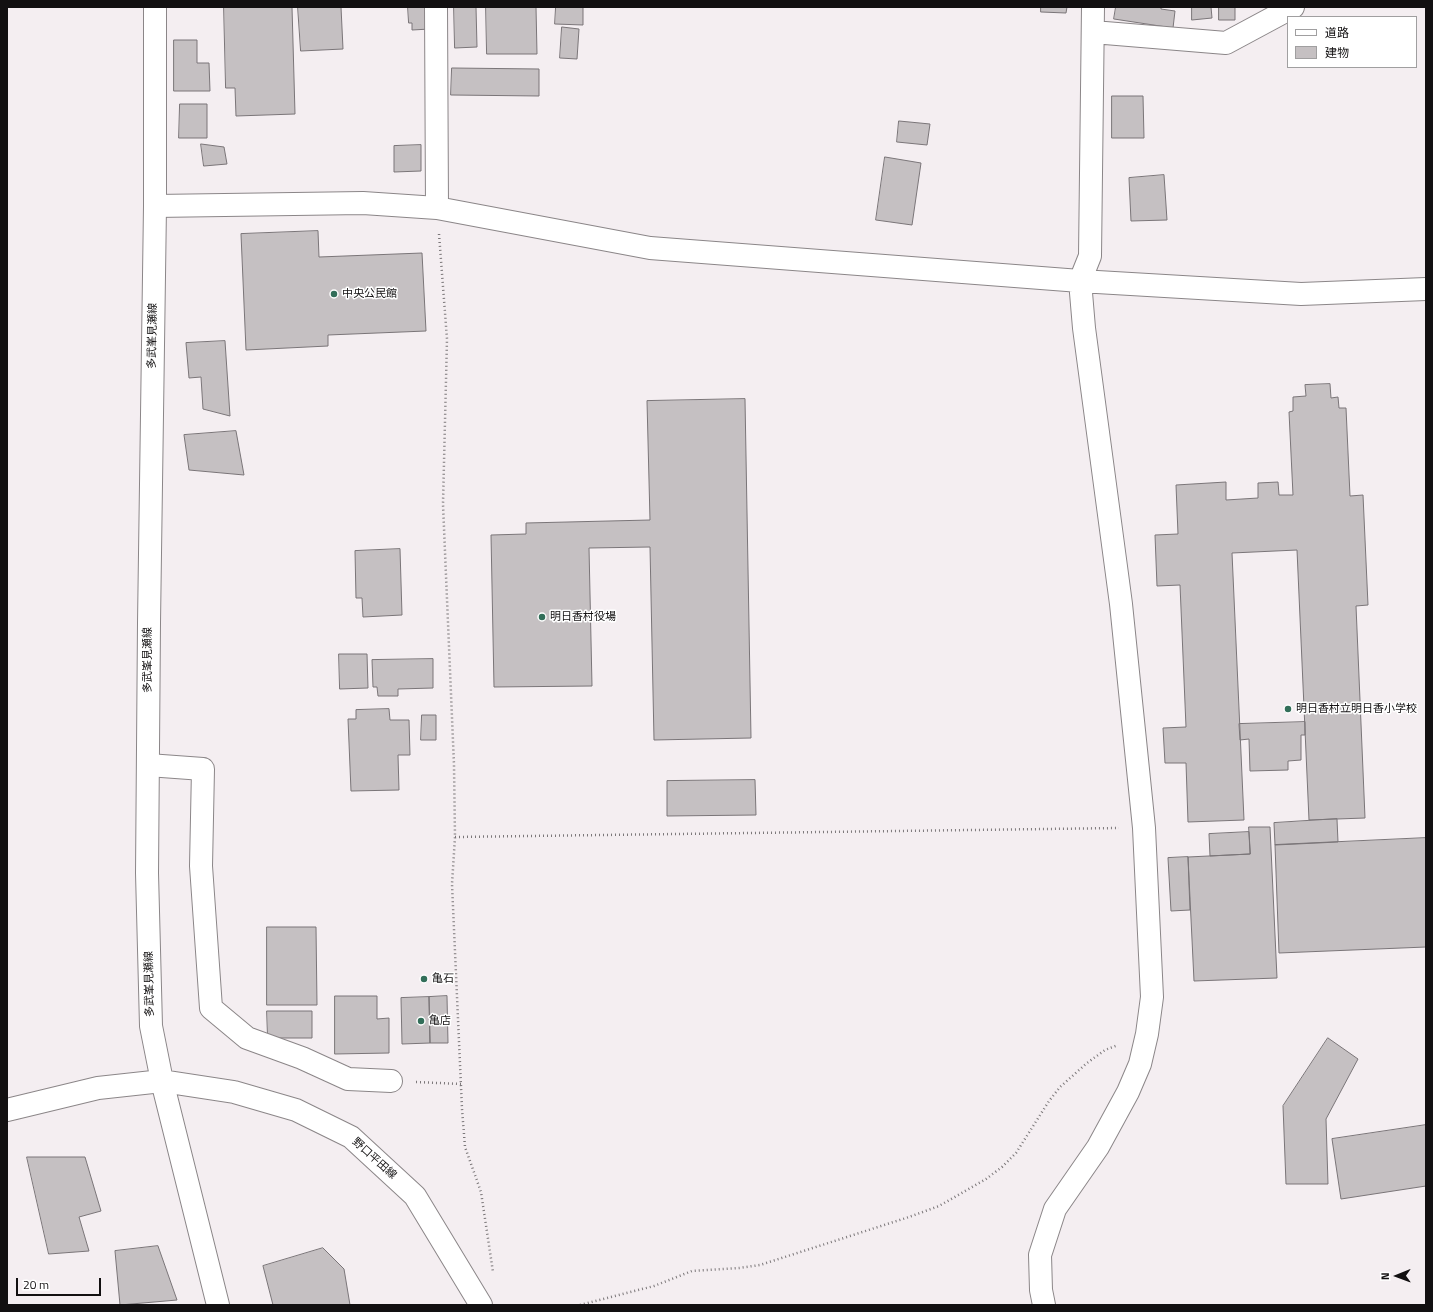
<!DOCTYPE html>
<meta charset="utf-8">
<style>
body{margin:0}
#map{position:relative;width:1433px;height:1312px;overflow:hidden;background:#f4eef1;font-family:"Titillium Web","Noto Sans JP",sans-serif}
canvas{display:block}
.frame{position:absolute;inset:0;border:8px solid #121011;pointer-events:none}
.legend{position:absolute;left:1287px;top:16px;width:130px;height:52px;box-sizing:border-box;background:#fff;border:1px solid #a09fa0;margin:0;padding:5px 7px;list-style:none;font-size:12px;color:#121011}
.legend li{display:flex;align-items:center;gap:8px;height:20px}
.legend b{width:20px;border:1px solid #a09fa0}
.north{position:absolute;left:1377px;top:1256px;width:40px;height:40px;-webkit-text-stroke:3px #fff;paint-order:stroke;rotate:269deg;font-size:11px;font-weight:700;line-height:16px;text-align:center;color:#121011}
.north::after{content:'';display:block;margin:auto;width:14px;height:18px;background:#121011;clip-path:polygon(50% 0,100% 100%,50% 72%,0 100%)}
.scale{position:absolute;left:16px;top:1278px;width:85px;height:18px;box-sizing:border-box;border:2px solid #121011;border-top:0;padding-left:5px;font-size:12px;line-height:14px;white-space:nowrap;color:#121011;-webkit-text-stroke:3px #fff;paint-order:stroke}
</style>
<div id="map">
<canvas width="1433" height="1312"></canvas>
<div class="frame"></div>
<ul class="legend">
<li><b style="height:5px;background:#fff"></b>道路</li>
<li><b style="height:11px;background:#c5c0c2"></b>建物</li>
</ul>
<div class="north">N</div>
<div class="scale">20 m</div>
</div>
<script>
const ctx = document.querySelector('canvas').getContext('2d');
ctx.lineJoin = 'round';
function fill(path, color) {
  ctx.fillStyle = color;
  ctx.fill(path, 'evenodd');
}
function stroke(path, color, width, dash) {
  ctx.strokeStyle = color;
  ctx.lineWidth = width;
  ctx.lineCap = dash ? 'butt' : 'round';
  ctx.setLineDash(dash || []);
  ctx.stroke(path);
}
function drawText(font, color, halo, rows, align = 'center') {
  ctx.font = font + ' "Titillium Web","Noto Sans JP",sans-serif';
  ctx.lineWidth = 3;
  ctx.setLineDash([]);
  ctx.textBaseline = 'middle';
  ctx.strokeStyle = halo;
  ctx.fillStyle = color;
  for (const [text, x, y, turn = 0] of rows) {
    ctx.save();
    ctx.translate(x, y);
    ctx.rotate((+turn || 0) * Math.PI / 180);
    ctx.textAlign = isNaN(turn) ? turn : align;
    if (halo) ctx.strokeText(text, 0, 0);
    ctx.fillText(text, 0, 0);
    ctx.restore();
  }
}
const building = new Path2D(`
 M224 7H292L295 114 236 116 235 88H226Z
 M298 7H341L343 49 301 51Z
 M408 7H430V29L412 30V23H409Z
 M454 7H476L477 47 455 48Z
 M486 7H536L537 54H487Z
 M556 7H583V25L555 24Z
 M1041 7H1067L1066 13 1041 12Z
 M1116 7H1161V9L1175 11 1173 28 1114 19Z
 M1192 7H1211L1212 18 1192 20Z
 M1219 7H1235V20H1219Z
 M562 27 579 29 577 59 560 58Z
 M174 40H197V63H209L210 91H174Z
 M452 68 539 69V96L451 95Z
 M1112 96H1143L1144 138H1112Z
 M180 104H207V138H179Z
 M899 121 930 124 927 145 897 142Z
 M201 144 224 147 227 164 204 166Z
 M421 145V171L394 172V146Z
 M885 157 921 163 912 225 876 220Z
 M1164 175 1167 220 1131 221 1129 178Z
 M318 231 319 257 422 253 426 331 328 335V346L246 350 241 234Z
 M225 341 230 416 203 409 201 377 189 378 186 343Z
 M1330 384 1331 398 1338 397 1339 408H1346L1350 496 1363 495 1368 605 1356 606 1365 818 1309 820 1297 550 1232 553 1244 820 1188 822 1186 763H1165L1163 728 1186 727 1180 585 1157 586 1155 535 1178 534 1176 485 1226 482V500L1258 498V483L1278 482 1279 495H1293L1289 412 1293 411V397L1306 396 1305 385Z
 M745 399 751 738 654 740 650 547 589 548 592 686 494 687 491 535 526 534V523L650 520 647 401Z
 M236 431 244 475 189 470 184 435Z
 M400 549 402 615 363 617 362 598H356L355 551Z
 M339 654H367L368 688 340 689Z
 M433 659V688L398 689V696H378L377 687H373L372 660Z
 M389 709 390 720H409L410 755H398L399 790 351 791 348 719H356V710Z
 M422 715H436V740H421Z
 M1305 722V735H1301V760L1288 761V770L1250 771 1249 739 1240 740 1239 724Z
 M755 780 756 815 667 816V781Z
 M1337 819 1338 842 1275 845 1274 823Z
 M1249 827H1270L1277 978 1194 981 1188 857 1250 854Z
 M1249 832 1250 854 1210 856 1209 834Z
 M1426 838V947L1279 953 1275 845Z
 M1188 857 1190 910 1171 911 1168 858Z
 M267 927H316L317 1005H267Z
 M335 996H377V1019L389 1018V1053L335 1054Z
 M447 996 448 1043H430L429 997Z
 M429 997 430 1043 402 1044 401 998Z
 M267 1011H312V1038H268Z
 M1328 1038 1358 1059 1326 1119 1328 1184H1286L1283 1106Z
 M1426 1125V1186L1341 1199 1332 1139Z
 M27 1157H85L101 1211 79 1217 89 1251 49 1254Z
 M158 1246 177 1300 120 1305 115 1251Z
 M323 1248 344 1269 350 1305H273L263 1266Z`);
const path = new Path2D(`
 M439 234 447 339 443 504 454 765 455 837 452 884 462 1109 465 1147 481 1192 493 1272
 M455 837 1119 828
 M416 1082 461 1084
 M580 1305 654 1286 692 1271 739 1268 760 1265 909 1217 939 1206 986 1179 1002 1167 1016 1153 1049 1101 1060 1087 1087 1063 1105 1050 1118 1045`);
const minor = new Path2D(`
 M436 7 437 208
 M1093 32 1226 43 1293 7
 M155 206 363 203 437 208 650 248 1080 281 1301 294 1426 289
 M148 765 203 769 201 866 211 1008 247 1038 302 1058 348 1079 391 1081
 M7 1110 98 1088 162 1081
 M1044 1305 1041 1290 1040 1255 1055 1209 1098 1147 1128 1092 1140 1064 1147 1034 1152 997 1144 828 1121 604 1084 328 1080 281 1090 256 1093 7`);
const major = new Path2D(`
 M155 7V206L149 623 147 873 151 1026 162 1081 218 1305
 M162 1081 234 1092 296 1110 351 1137 415 1196 481 1305`);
const markers = [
 [334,294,4,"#326e59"],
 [542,617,4,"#326e59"],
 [1288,709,4,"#326e59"],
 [424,979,4,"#326e59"],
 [421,1021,4,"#326e59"]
];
const poiNames = [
 ["中央公民館",342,294],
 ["明日香村役場",550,617],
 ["明日香村立明日香小学校",1296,709],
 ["亀石",432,979],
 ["亀店",429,1021]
];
const streetNames = [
 ["多武峯見瀬線",153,336,-89],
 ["多武峯見瀬線",148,660,-90],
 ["多武峯見瀬線",150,984,-91],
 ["野口平田線",374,1159,42]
];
fill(building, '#c5c0c2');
stroke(building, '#7a7578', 1);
stroke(minor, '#8b8688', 24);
stroke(major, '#8b8688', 24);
stroke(path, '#7b7779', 2.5, [1, 3]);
stroke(minor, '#fff', 22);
stroke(major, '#fff', 22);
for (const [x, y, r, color] of markers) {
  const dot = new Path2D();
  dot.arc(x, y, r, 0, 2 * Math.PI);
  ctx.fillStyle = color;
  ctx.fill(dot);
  stroke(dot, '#fff', 1.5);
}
drawText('11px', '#121011', '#fff', poiNames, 'left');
drawText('11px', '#121011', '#fff', streetNames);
</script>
